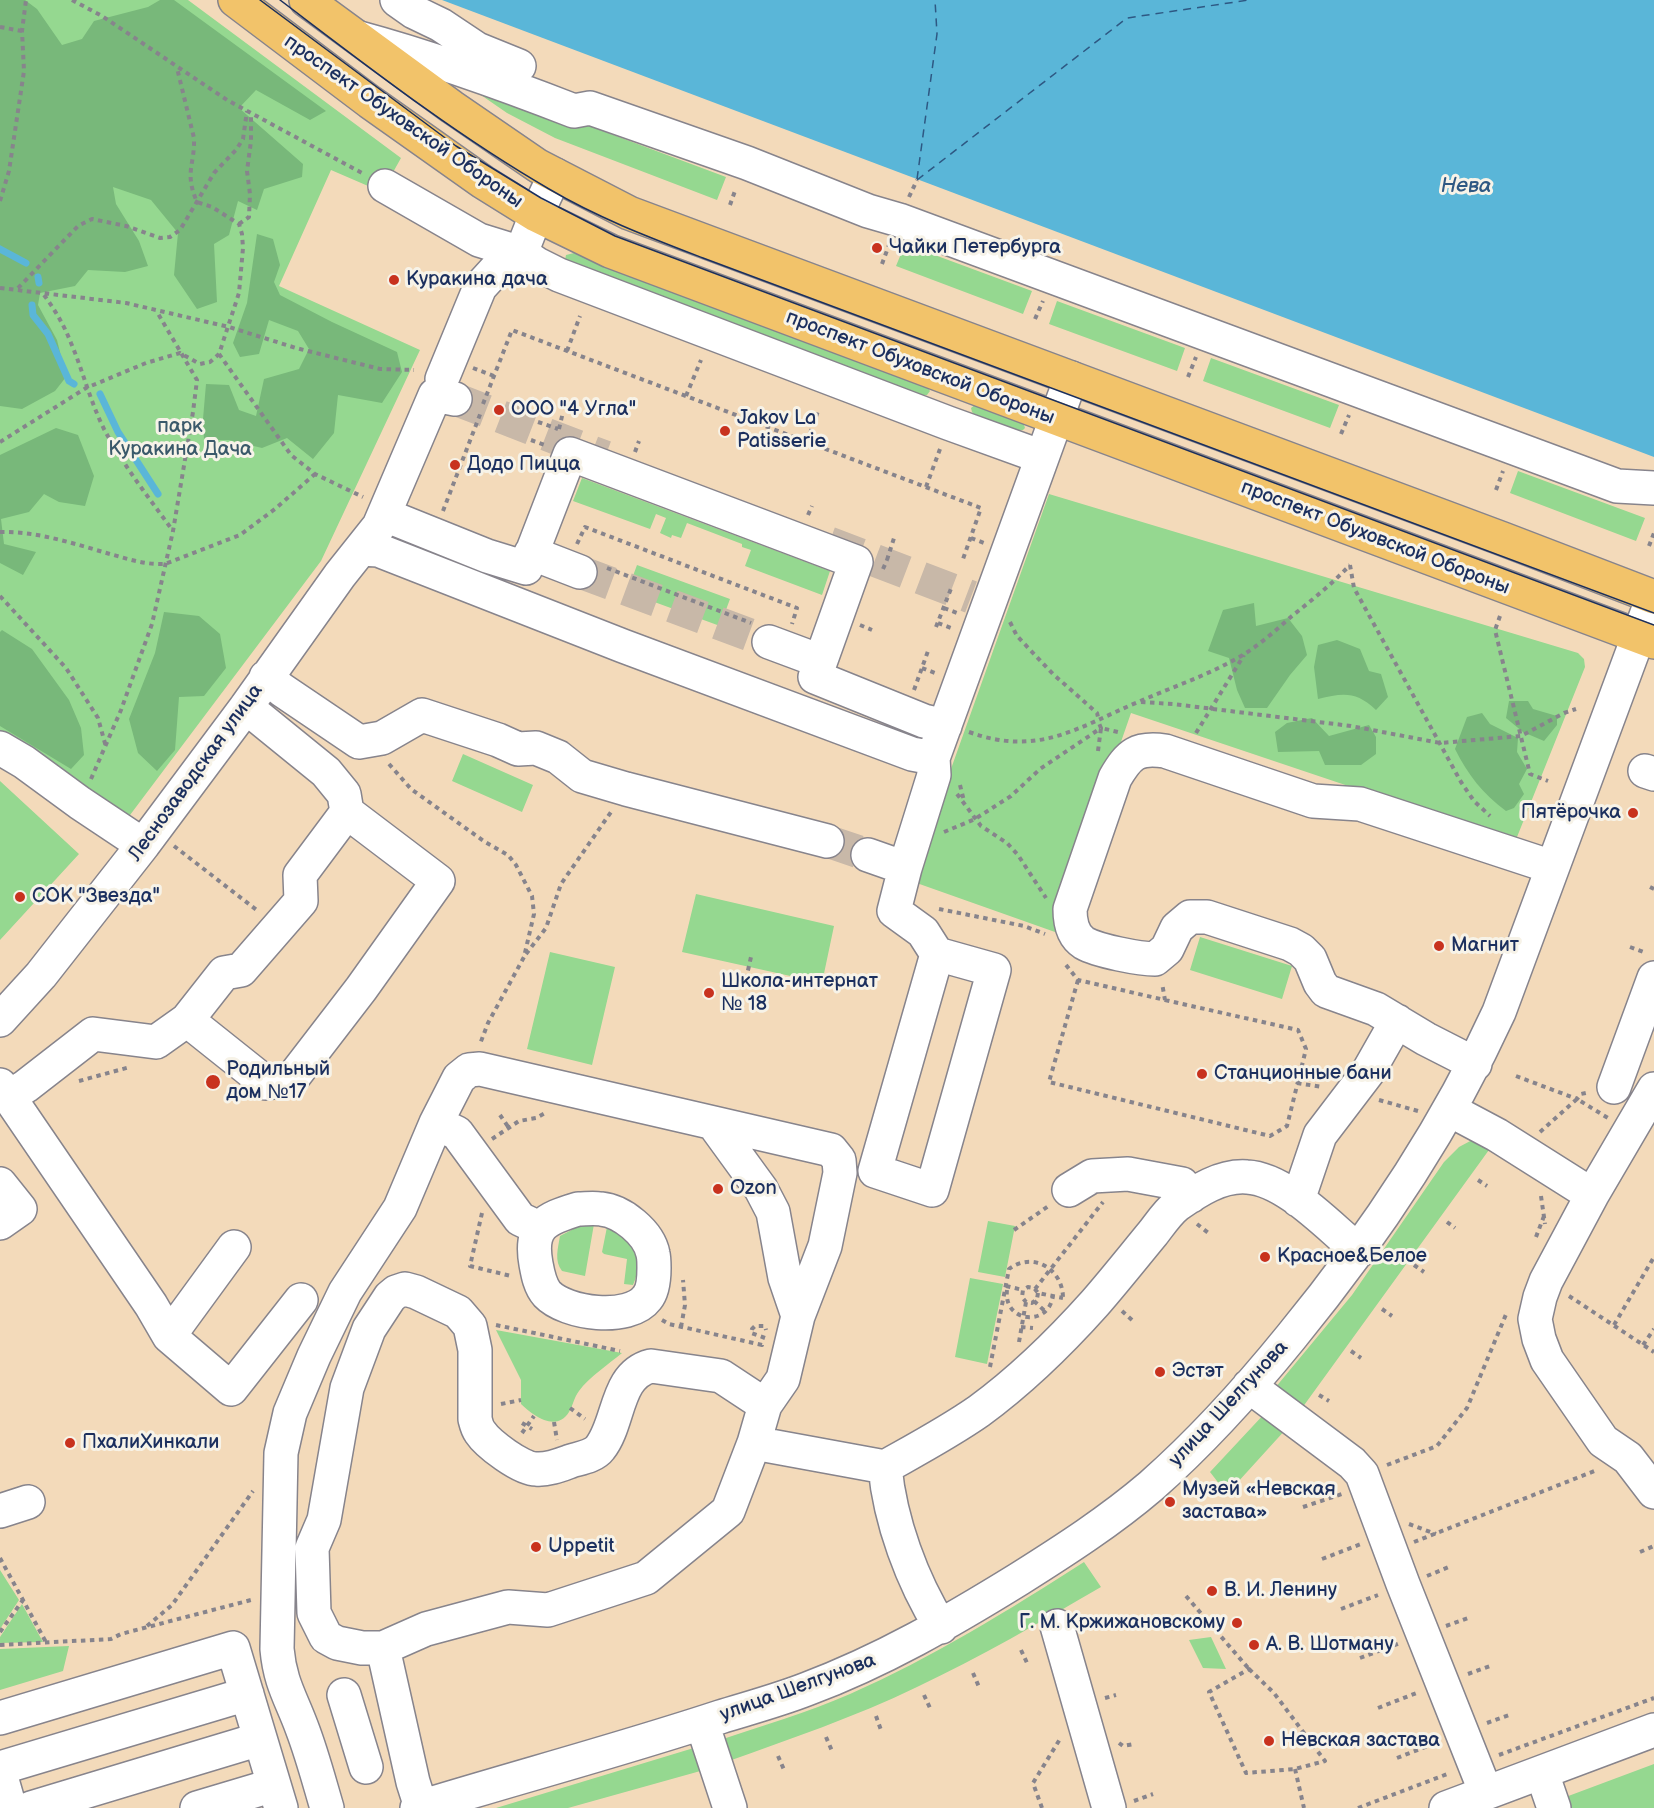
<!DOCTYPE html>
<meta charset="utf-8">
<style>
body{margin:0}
canvas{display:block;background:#f3daba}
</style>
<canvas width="1654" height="1808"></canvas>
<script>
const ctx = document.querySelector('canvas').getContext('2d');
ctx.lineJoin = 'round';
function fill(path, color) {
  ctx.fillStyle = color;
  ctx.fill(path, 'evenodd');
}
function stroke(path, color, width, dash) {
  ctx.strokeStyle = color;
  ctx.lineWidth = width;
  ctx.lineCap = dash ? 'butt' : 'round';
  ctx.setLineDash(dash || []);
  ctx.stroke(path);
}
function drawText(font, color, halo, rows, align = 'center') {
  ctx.font = font + ' "Balsamiq Sans",sans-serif';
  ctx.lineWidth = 6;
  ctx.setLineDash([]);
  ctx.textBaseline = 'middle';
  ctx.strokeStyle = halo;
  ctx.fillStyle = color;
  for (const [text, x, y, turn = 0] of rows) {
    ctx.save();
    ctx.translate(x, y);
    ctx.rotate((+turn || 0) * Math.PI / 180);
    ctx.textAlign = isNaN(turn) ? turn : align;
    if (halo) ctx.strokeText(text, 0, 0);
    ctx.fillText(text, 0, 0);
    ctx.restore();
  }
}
const green = new Path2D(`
 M0 0H188L401 158 382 192 331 170 279 286 420 350 321 561 124 823 0 740Z
 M465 84 560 115 726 177 717 200 555 138 507 113Z
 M905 244 1032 291 1023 314 896 266Z
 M574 253 926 385 930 391 927 395H922L565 260 566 255Z
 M1057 301 1185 348 1177 371 1049 324Z
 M1211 358 1339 405 1330 428 1203 381Z
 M976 404 1023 422 1025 428 1023 430 1017 431 974 414 972 412 971 408Z
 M1518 471 1645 518 1636 541 1510 493Z
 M582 478 830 571 822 595 745 566 751 550 742 547V544L687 523 681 538 672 535 671 538 660 533 666 518 656 514 650 529 573 501Z
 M1049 494 1578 653 1584 659 1585 667 1515 842 1131 713 1055 932 911 881Z
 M637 565 730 599 720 626 627 592Z
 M463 754 533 785 522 812 452 781Z
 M0 781 79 854 0 940Z
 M696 894 834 926 822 983 682 952Z
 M1200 937 1292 966 1282 999 1190 970Z
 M550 952 615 967 592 1065 527 1049Z
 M1474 1139 1494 1143 1297 1415 1270 1394 1352 1295 1444 1162 1459 1147Z
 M988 1221 1015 1226 1005 1277 978 1272Z
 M594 1224 585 1276 562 1271C554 1261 558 1248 560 1236L581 1225Z
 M607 1227C631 1240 646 1257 633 1285L624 1284 627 1259 604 1254 602 1252Z
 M970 1278 1003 1284 987 1364 955 1357Z
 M496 1330 622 1353C609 1364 589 1377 579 1391 574 1397 573 1406 569 1412 556 1433 532 1415 521 1404V1380Z
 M1266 1412 1287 1428 1227 1494 1210 1472Z
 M1084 1562 1101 1587C1041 1622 980 1657 917 1687 855 1717 790 1739 726 1762L717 1741C761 1726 807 1713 850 1694 932 1658 1009 1610 1084 1562Z
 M0 1570 19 1600 0 1629Z
 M22 1604 43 1642 0 1643V1637Z
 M1211 1637 1226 1669 1203 1668 1189 1640Z
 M69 1646 63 1671 0 1690V1649Z
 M697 1747 704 1770 568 1808H496Z
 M1654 1764V1808H1565L1563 1798Z`);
const forest = new Path2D(`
 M0 0H25L37 9 62 45 82 39 94 21 148 7 160 0H174L326 111 310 120 256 90 239 108 303 164 302 177 264 189 257 210 238 201 229 235 214 244 217 302 197 309 174 275 178 233 151 200 113 187 116 204 139 241 148 266 125 272 88 270 75 286 40 293 38 305 57 340 66 377 55 391 22 409 0 406Z
 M257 234 273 239 280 265 274 282 280 295 332 322 397 352 402 372 382 403 338 395 334 433 313 459 287 438 262 448 229 440H204L203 419 206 384 229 385 239 410 256 416 264 379 299 369 309 349 298 331 269 320 259 354 240 357 233 343 247 303Z
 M56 428 78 435 94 476 85 506 59 502 44 494 29 512 1 519 4 544 36 552 23 575 0 563V455Z
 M1254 603 1256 626 1288 618 1302 636 1307 655 1290 675 1267 708H1245L1237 690 1229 658 1208 651 1223 610Z
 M164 612 199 616 220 634 226 668 204 696 179 697 175 750 157 771 138 753 129 719 155 653Z
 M2 630 32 649 69 700 81 728 84 755 71 769 0 726V632Z
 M1337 640 1360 649 1369 671 1381 674 1388 697 1376 710C1356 691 1343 693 1318 699L1314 667 1318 645Z
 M1509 701H1528L1533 709 1557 716V725L1544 741 1523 732 1506 718Z
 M1482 713 1490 724 1518 738 1517 752 1527 769 1519 784 1524 794 1514 808 1506 811C1483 794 1468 775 1455 749L1467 717Z
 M1312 718 1329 736 1369 725 1376 737V754L1361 765H1325L1319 751 1278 752 1275 732 1287 723Z`);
const water = new Path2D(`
 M442 0H1654V457Z`);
const stream = new Path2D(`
 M0 249 26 263
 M38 277 39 283
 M32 305 33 315 48 334 69 381 74 384
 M100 394 118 432 158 494`);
const ferry = new Path2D(`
 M917 179 937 34 935 0
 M917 180 1127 18 1249 0`);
const minorTunnel = new Path2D(`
 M455 399 605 457
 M829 543 971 597
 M580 572 769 642
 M827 841 868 855`);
const path = new Path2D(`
 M72 0 102 16 227 100 362 173
 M0 27 22 31
 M909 197 917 180
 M0 201 9 171 24 71 22 31 26 0
 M730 205 736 188
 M239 224 249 217 250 194 247 171 251 141V113
 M882 264 889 245
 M0 288 126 303 229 327 296 348 380 369 414 370
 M18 288 78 226 92 219 126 226 160 238 170 237 180 230 214 173 236 150 243 139 247 111
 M44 295C55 310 64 325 71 343 83 371 90 401 104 429 123 465 149 498 173 531
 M1035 319 1043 301
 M567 351 580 316
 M219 354 291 455 315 474 363 497
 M473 368 494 376
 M1188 377 1196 357
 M686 396 701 360
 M483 404 512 330 981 508 963 559
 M538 422 558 429
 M559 429 563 412
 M1341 434 1349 415
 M531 440 545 445
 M0 442 86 388 146 363 180 353 200 364 210 362 219 354 239 293 243 248 242 234 239 224 212 207 197 202C184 172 195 165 194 138L177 68
 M807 442 818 411
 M635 452 639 441
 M926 487 940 449
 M1496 490 1503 471
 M443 511 481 412
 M808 515 812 506
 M0 532C37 531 75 544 110 554 128 559 146 565 165 564L240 535 275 509 315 474
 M971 538 984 543
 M577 544 585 527 797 608 792 624
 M1649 546 1654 533
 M887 560 894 538
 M1350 565 1354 588 1461 782 1474 801 1490 816
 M607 568 751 623
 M883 569 887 560
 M0 596 66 668 98 718 106 747
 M944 608 957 613
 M1500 616 1495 630 1530 774 1548 781
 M1010 622 1017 636 1053 674 1097 713 1099 721
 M938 623 951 628
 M860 625 872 630
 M936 627 952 586
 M922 668 935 673
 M914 690 928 651
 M1141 702 1173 704 1351 726 1440 743 1521 736 1564 713 1576 709
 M969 732C1038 757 1077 728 1138 702 1170 688 1203 677 1234 660 1255 649 1274 632 1292 616 1312 600 1332 584 1350 565
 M1196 733 1244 655
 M1098 751 1101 728 1118 732
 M389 764 411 789 485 842 508 855 516 865 532 896 534 914 524 957 488 1023 480 1044
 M91 779 121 710 152 624 173 531 193 412 197 380 157 312
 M960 785 964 801
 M957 794 981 826 1007 843 1018 855 1046 898
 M944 832 975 819 1011 796 1040 769 1101 728 1098 721
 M174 846 258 911
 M1650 887 1654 889
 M939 909 1024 926 1045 934
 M1630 947 1646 953
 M526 954 546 928 561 884 611 812
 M1066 965 1078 980 1165 1000 1162 983
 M1078 980 1049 1082 1270 1136 1287 1126 1306 1049 1298 1030 1165 1000
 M744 988 751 957
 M1516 1076 1577 1099 1581 1094 1590 1092
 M79 1081 130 1067
 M1297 1083 1322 1087
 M1379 1100 1418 1111
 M500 1115 509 1128
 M1540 1132 1577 1099 1608 1118
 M492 1139 519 1121 536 1118 547 1112
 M1478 1180 1487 1186
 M1541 1196 1545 1224
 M482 1213 470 1266 511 1276
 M1447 1222 1455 1228
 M1197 1224 1211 1235
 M1014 1230 1050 1205
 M1536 1237 1544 1216
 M1414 1265 1424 1272
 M1006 1286 1023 1290
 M1035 1289 1103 1202
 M1007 1290C1003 1322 1048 1328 1053 1296
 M1038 1293 1037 1299 1032 1303 1026 1302 1022 1297 1023 1290 1028 1287 1034 1288 1038 1293 1063 1298
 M1569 1296 1654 1352
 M1034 1301 1047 1313
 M1382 1309 1392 1316
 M1122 1311 1133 1321
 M662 1320 669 1324 762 1345V1343
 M496 1325 620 1351
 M1614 1325 1654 1257
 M681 1327 685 1305 683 1280
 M1021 1327 1033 1328
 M765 1338 751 1333 752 1329 755 1326H765L766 1330
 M1019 1342 1026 1302
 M1643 1345 1654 1329
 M1351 1351 1361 1358
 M990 1367 1009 1269C1033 1251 1063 1269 1063 1298
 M1319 1395 1329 1401
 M501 1404 521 1400
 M570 1408 585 1419
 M554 1422 557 1440
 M522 1423 532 1429
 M522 1433 534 1416
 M1387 1465 1437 1446 1467 1408 1507 1312
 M1303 1507 1342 1494
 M1409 1524 1436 1534
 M1414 1542 1597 1470
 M1640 1552 1654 1546
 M0 1558 47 1644
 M1322 1559 1361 1544
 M1427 1576 1451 1566
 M1186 1596 1249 1669
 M1341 1609 1378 1595
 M147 1626 172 1605 253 1491
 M1446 1626 1471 1617
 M0 1632 23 1600
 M0 1645 111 1639 121 1634 251 1600
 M1021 1650 1028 1665
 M1360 1658 1400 1643
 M1249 1669 1274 1693 1325 1761 1295 1769 1246 1773 1209 1692Z
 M973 1673 979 1687
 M1468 1674 1490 1666
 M924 1695 930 1708
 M1105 1698 1116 1695
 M1378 1708 1419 1692
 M876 1716 881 1730
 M1487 1723 1509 1715
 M826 1737 832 1751
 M1119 1743 1123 1746 1134 1744
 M1499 1755 1654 1698
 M778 1756 785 1772
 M1397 1758 1438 1742
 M1295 1769 1304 1808
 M1134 1801 1153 1794
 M1042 1808 1033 1783 1060 1739
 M1358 1808 1450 1773`);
const minor = new Path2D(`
 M397 0 414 12 441 25 477 49 519 66
 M359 38C433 58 502 83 574 111L590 108 747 163 868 211 899 220 1617 486 1654 488
 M385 186 479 240 521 253 537 264 559 275 948 423 1042 457
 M442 379 480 287 501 264 521 253 536 215 555 175
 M385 515 487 556 526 568 570 454 856 562 815 677 924 721 945 726
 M361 549 378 550 623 646 912 754 933 758
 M531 553 580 572
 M769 642 820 661
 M266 677 282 690 359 742 382 738 422 715 498 740 518 749 536 748 558 757 582 776 626 789 827 841
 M246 707 326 772 344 794 347 812
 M0 748 24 762 80 803 143 845
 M1645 771 1654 774
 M868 855 905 868 934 775 933 758 1071 378
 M905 868 894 911 923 932 937 954 994 970 932 1190 875 1171 937 954
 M0 1020 41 975 143 845 246 707 340 575 379 526 435 395 455 399
 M1475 1064 1426 1039 1376 1009 1326 991 1320 983 1310 959 1301 950 1290 944 1207 917H1190L1177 928 1167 949 1155 959C1140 959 1098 951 1084 943 1073 936 1070 922 1070 909L1115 778C1129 754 1137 747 1165 751L1313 801 1360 804 1552 867
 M0 1085 9 1097 26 1086 93 1034 156 1042 187 1020 224 973 241 970 301 901 300 875 347 812 438 881 361 989 291 1080 266 1083 187 1020
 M1614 1087 1654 978
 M1654 1089 1592 1195 1546 1281 1540 1297 1535 1319 1539 1339 1547 1360 1603 1441 1628 1458 1654 1492
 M9 1097 151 1305 169 1336 234 1247
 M1450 1110 1497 1135 1592 1195
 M436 1123 457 1133 520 1219 539 1228
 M713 1123 761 1189 773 1212 785 1278 798 1316
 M0 1184 20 1209 0 1223
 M1069 1190 1092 1176 1128 1174 1182 1184 1191 1196
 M1298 1200 1320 1135 1368 1072 1397 1021
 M578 1209C585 1209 593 1208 601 1209 622 1211 649 1233 653 1254 654 1258 654 1263 654 1268 654 1277 653 1291 647 1298 629 1322 566 1314 547 1294 540 1286 538 1275 536 1264 529 1226 545 1219 578 1209Z
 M169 1336 231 1389 301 1300
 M1249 1386 1352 1463 1362 1474 1403 1584 1486 1793
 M754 1443 765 1405 721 1376 651 1366C615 1375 620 1423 600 1448 594 1456 581 1458 571 1461 560 1465 548 1470 536 1469 521 1469 488 1444 480 1432 477 1428 476 1423 475 1419V1350L470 1326 458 1312 416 1292 405 1289 396 1292 390 1297 369 1329 347 1388 324 1520 312 1548 314 1613 326 1637 337 1643 362 1648H383L426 1629 508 1607 548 1610 646 1578 728 1511 754 1443 885 1467C890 1521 912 1581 941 1627
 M885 1467C917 1449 949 1432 979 1411 1020 1381 1061 1341 1095 1303 1115 1280 1134 1256 1153 1233 1160 1224 1168 1212 1177 1205 1197 1191 1221 1175 1247 1177 1286 1179 1329 1227 1359 1251
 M0 1511 28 1502
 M1057 1626 1109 1808
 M383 1648 413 1782 421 1807
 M344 1695 366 1767
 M0 1718 233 1648 281 1808
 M702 1723 730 1808
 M0 1768 247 1694
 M0 1773 10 1808
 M1542 1773 1554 1808
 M31 1808 260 1739
 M197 1808 274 1785
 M327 1808C319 1781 312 1754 302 1728 291 1698 280 1683 277 1649L281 1453 290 1413 314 1356 345 1292 400 1208 436 1123 459 1078 469 1070 480 1069 831 1150 839 1160 840 1173 825 1246 798 1316 783 1379 765 1405
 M417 1808C518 1777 620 1750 720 1717 749 1708 779 1700 807 1689 882 1661 951 1621 1019 1579 1065 1550 1110 1521 1151 1486 1202 1441 1248 1390 1291 1337 1373 1237 1445 1130 1499 1012L1653 597
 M1446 1808 1654 1730`);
const major = new Path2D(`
 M235 0 370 102 483 182 536 215 610 251 1654 642
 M306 0 452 107 538 166 629 213 1503 539 1654 597`);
const tram = new Path2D(`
 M260 0 456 146 541 198 615 236 1654 625
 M280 0C367 66 454 134 549 189 598 218 651 238 703 258L1654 613`);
const markers = [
 [877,248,6,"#c8321e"],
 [394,280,6,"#c8321e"],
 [499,410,6,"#c8321e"],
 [725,431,6,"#c8321e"],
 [455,465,6,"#c8321e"],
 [1633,813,6,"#c8321e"],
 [20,897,6,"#c8321e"],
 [1439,946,6,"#c8321e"],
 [709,993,6,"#c8321e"],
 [1202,1074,6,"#c8321e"],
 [213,1082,8,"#c8321e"],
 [718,1189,6,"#c8321e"],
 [1265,1257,6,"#c8321e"],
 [1160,1372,6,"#c8321e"],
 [70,1443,6,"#c8321e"],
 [1170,1502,6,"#c8321e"],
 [536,1547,6,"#c8321e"],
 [1212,1591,6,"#c8321e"],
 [1237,1623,6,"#c8321e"],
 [1254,1645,6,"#c8321e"],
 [1269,1741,6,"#c8321e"]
];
const streetNames = [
 ["проспект Обуховской Обороны",403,122,35],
 ["проспект Обуховской Обороны",920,368,21],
 ["проспект Обуховской Обороны",1375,538,21],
 ["Леснозаводская улица",196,773,-54],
 ["улица Шелгунова",1229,1404,-47],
 ["улица Шелгунова",798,1688,-20]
];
const poiNames = [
 ["Чайки Петербурга",889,248],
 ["Куракина дача",406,280],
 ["ООО \"4 Угла\"",511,410],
 ["Jakov La",737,419],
 ["Patisserie",737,442],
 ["Додо Пицца",467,465],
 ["Пятёрочка",1621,813,"right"],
 ["СОК \"Звезда\"",32,897],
 ["Магнит",1451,946],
 ["Школа-интернат",721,982],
 ["№ 18",721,1005],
 ["Родильный",226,1070],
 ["дом №17",226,1093],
 ["Станционные бани",1214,1074],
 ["Ozon",730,1189],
 ["Красное&Белое",1277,1257],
 ["Эстэт",1172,1372],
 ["ПхалиХинкали",82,1443],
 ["Музей «Невская",1182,1490],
 ["застава»",1182,1513],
 ["Uppetit",548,1547],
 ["В. И. Ленину",1224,1591],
 ["Г. М. Кржижановскому",1225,1623,"right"],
 ["А. В. Шотману",1266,1645],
 ["Невская застава",1281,1741]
];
const parkNames = [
 ["парк",180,427],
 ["Куракина Дача",180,450]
];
const waterNames = [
 ["Нева",1466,187]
];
fill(green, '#95d890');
fill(forest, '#78b87a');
fill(water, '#5ab6d8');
stroke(stream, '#5ab6d8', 7);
stroke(ferry, '#2e5883', 1.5, [8, 6]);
stroke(minorTunnel, '#c8b8a8', 33, [33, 16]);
stroke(minor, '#87848c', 36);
stroke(major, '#87848c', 36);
stroke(path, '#87848c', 4, [4.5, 4.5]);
stroke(minor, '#fff', 33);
stroke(major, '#f2c36a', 33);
stroke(tram, '#1b2f5e', 1.5);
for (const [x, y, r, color] of markers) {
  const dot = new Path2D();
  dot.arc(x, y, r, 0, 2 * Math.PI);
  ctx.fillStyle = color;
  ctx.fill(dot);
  stroke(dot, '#f7f3e8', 2);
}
drawText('20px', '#1b2f5e', '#f7f3e8', streetNames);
drawText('20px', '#1b2f5e', '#f7f3e8', poiNames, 'left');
drawText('20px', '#3a596a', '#f7f3e8', parkNames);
drawText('italic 21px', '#2e5883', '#f7f3e8', waterNames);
</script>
